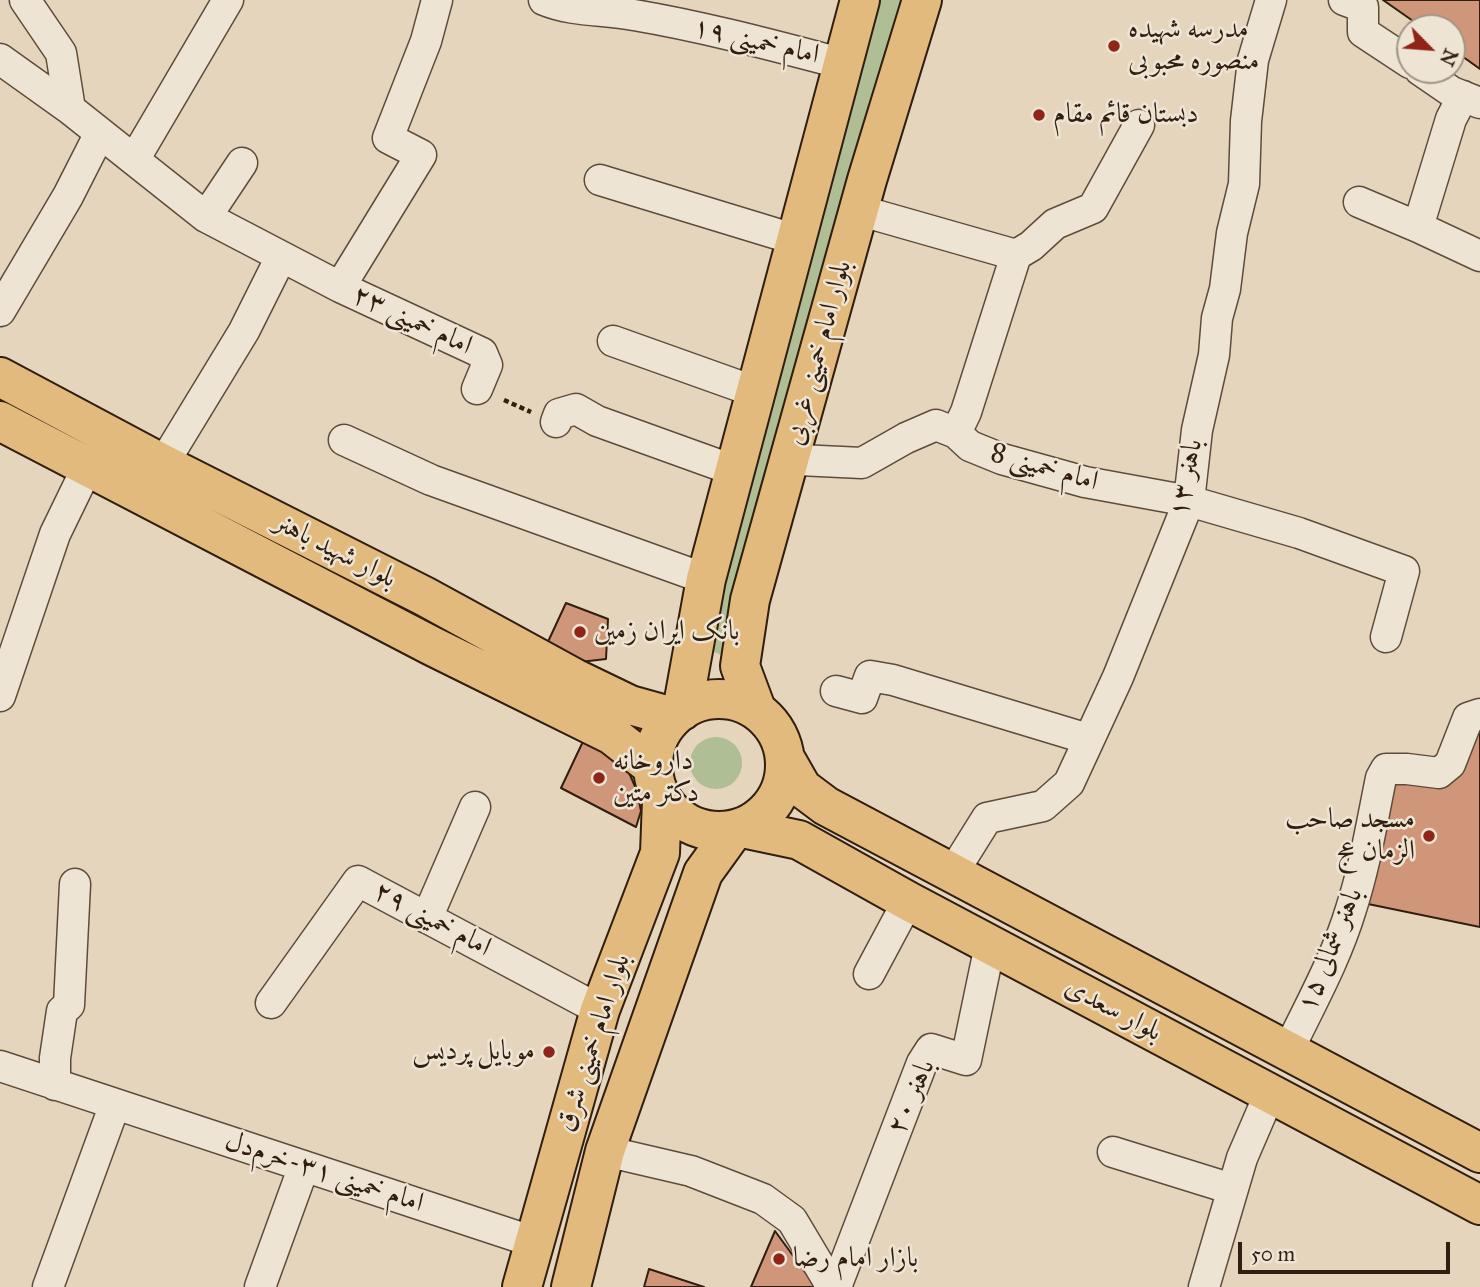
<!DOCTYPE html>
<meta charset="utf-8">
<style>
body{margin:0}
#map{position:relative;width:1480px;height:1287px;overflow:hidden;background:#e5d5bd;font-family:"IM FELL Great Primer",serif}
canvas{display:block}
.north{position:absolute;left:1396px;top:14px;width:70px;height:70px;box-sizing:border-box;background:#eee4d4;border:2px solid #a29585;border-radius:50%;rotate:115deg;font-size:19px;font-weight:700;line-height:28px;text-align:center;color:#301e0f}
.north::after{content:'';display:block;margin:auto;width:24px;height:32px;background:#8f2418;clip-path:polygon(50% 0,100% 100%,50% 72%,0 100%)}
.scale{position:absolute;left:1238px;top:1242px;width:212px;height:32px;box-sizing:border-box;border:4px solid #301e0f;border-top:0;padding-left:9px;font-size:21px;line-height:24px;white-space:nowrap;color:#301e0f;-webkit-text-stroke:5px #eee4d4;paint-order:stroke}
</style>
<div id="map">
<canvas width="1480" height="1287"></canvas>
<div class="north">N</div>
<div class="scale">50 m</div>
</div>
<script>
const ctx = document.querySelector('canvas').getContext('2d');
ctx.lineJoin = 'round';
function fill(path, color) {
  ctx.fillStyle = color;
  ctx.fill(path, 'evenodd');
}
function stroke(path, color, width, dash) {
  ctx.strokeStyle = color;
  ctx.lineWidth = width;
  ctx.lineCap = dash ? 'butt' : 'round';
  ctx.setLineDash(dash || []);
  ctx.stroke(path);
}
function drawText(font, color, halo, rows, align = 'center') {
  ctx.font = font + ' "IM FELL Great Primer",Amiri,serif';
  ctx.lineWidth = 5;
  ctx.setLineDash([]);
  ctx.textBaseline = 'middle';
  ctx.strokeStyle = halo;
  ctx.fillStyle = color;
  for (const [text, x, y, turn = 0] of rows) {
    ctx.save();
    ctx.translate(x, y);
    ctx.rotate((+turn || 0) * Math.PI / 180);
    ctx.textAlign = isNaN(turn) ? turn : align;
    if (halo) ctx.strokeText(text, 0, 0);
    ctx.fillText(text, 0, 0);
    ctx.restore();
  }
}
const green = new Path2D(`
 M877 0H903L724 656 704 648Z
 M690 763a26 26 0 1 1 52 0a26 26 0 1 1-52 0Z`);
const building = new Path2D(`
 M1383 0H1480V69L1452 49V28H1423Z
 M566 603 608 619 606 659 580 662 546 646Z
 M1480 729V927L1368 904 1393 780 1448 782 1470 735Z
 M587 733 627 768 637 791 641 811 636 827 561 788Z
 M775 1231 816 1287H751Z
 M649 1269 704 1287H644Z`);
const path = new Path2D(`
 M504 400 531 412`);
const minor = new Path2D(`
 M25 0 61 53 70 109
 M544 0C573 12 604 9 634 15 705 27 775 46 844 64
 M1344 0 1363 7V32L1410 63
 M0 59 70 109 206 217 340 287 482 353 487 365 477 389
 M1420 70 1452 92 1480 103
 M1463 96 1451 119 1418 227 1480 256
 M134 160 228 0
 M600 180 797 240
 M1359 202 1418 227
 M858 210 1016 255
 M206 217 242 163
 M340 287 421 155 388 138 426 41 437 0
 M0 311 68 196 100 133
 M613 341 756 392
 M556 422 559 414 576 409 597 421 733 470
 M956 433 966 412 1016 255 1031 246 1055 224 1093 208 1139 125
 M344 440 431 480 706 579
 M790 456 799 460 862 463 906 438 936 425 956 433 970 446 1002 459 1085 482 1189 501 1299 533 1404 571 1386 637
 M163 464 244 331 281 257
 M836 691 862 698 870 676 893 680 1088 739
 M0 696 55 534 88 466
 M952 874 987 818 1043 806 1069 783 1118 677 1189 501 1197 430 1214 355 1217 318 1225 289 1232 233 1244 184 1246 121 1253 60 1271 0
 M427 918 475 807
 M869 974 908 901
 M271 1003 358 881 600 1010
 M1288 1051C1310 1005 1336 959 1351 909 1365 866 1372 822 1381 778L1386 769H1407L1439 773 1450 764 1468 718 1480 714
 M0 1066 534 1242
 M55 1085V1058L62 1011 69 1005 75 884
 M605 1151 691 1171 763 1199 792 1220 832 1287
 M1113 1152 1232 1189
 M48 1287 115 1104
 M260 1287 304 1166
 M836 1287 922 1063 931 1049 966 1060 990 945
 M1204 1287 1242 1158 1270 1093`);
const major = new Path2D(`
 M0 377 163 464 424 596 574 678 630 705 673 717
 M0 421 432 646 612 735 653 767
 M653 765a66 66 0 1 1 132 0a66 66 0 1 1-132 0Z
 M756 709 740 666 750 600 867 180 922 0
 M682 711 706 579 860 0
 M786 760 802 788 826 806 1480 1153
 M742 828 799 840 908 901 1480 1205
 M522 1287 600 1010 660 853 662 800
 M571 1287 605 1151 703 873 734 830`);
const markers = [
 [1114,46,7,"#8f2418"],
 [1039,115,7,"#8f2418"],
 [580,632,7,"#8f2418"],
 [599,778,7,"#8f2418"],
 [1429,836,7,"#8f2418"],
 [549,1052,7,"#8f2418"],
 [779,1259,7,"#8f2418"]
];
const poiNames = [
 ["مدرسه شهیده",1128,30],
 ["منصوره محبوبی",1128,62],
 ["دبستان قائم مقام",1053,115],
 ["بانک ایران زمین",594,632],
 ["داروخانه",613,762],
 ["دکتر متین",613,794],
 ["مسجد صاحب",1415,820,"right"],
 ["الزمان عج",1415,852,"right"],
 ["موبایل پردیس",535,1052,"right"],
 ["بازار امام رضا",793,1259]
];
const streetNames = [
 ["امام خمینی ۱۹",756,42,13],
 ["امام خمینی ۲۳",412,321,25],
 ["بلوار امام خمینی غربی",819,353,-75],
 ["امام خمینی 8",1044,468,16],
 ["باهنر ۱۳",1187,478,-79],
 ["بلوار شهید باهنر",335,551,27],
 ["امام خمینی ۲۹",432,920,28],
 ["باهنر شمالی ۱۵",1331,950,-68],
 ["بلوار سعدی",1113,1010,28],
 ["بلوار امام خمینی شرق",594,1043,-72],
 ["باهنر ۲۰",912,1097,-66],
 ["امام خمینی ۳۱-خرم‌دل",324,1173,18]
];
fill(green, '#afbe95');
fill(building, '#d0967a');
stroke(building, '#301e0f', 2);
stroke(minor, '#5d4c3a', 33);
stroke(major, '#301e0f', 42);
stroke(path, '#301e0f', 4.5, [5, 3.5]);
stroke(minor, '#eee4d4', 30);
stroke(major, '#e2ba7e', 38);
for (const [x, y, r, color] of markers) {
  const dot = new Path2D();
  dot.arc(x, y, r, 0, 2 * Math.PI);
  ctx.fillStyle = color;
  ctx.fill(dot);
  stroke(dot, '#eee4d4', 2.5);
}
drawText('28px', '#301e0f', '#eee4d4', poiNames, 'left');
drawText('28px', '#301e0f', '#eee4d4', streetNames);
</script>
